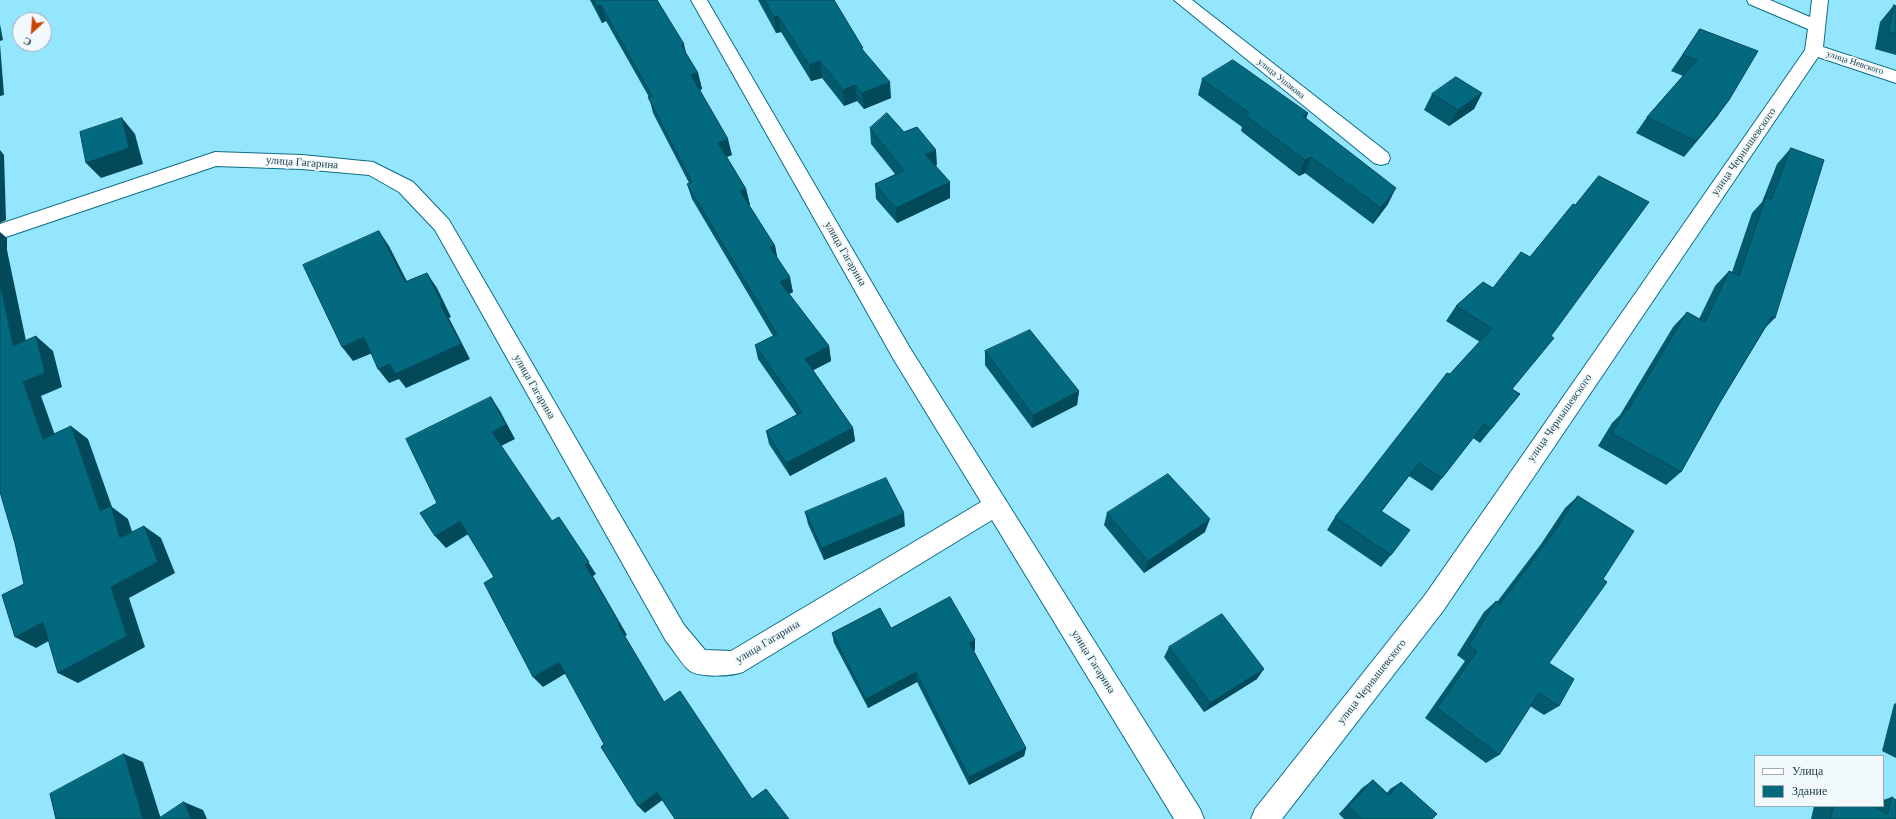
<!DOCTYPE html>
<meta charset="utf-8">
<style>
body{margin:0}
#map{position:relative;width:1896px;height:819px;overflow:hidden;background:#94e5fe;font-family:"Times New Roman",serif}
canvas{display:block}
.legend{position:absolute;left:1754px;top:755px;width:130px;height:52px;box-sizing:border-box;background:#f2f9fc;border:1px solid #9caeb4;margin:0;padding:5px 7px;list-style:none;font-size:12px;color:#1b3d47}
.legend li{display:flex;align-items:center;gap:8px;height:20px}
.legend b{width:20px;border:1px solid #9caeb4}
.north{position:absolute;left:12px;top:12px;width:40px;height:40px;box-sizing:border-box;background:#f2f9fc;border:1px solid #9caeb4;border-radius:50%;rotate:206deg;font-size:11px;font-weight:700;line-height:16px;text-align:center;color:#1b3d47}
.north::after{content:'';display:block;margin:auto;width:14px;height:18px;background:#c84300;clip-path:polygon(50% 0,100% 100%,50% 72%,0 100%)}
</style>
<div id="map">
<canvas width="1896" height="819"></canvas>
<ul class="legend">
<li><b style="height:5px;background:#fff"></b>Улица</li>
<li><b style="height:11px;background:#03697f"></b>Здание</li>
</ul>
<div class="north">С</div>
</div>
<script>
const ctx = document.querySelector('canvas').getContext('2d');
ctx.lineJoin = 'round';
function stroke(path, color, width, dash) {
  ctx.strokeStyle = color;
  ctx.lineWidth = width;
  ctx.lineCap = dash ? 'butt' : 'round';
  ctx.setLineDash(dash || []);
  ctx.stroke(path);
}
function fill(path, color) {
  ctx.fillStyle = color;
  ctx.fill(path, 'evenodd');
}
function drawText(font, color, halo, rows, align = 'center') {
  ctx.font = font + ' "Times New Roman",serif';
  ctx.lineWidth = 4;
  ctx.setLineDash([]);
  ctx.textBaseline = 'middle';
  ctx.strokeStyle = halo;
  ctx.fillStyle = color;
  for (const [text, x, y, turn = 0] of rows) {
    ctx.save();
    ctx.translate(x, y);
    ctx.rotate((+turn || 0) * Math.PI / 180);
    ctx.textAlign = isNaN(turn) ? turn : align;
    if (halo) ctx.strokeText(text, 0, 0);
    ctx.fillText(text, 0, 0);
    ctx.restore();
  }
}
const minor = new Path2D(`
 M691 0H707L910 348 1200 809 1204 819H1174L992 520 743 672C732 676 701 678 690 671 682 665 673 649 666 641L435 230 399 192 369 175 302 169 216 166 0 239V224L215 152 302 155 373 162 413 182 449 220 684 625 705 650 731 651 981 502 894 360Z
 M1174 0H1192L1388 153 1390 158 1388 163 1381 165 1374 163Z
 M1747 0H1770L1810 17 1812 0H1828L1823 47 1896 71V83L1818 57 1443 611 1282 819H1251L1255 809 1425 595 1805 50 1808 29 1749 4Z`);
const wall = new Path2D(`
 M590 0H657L658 2 686 54 698 73 702 89 700 90 732 155 727 157 746 189 750 205H749L775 246 777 257 793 292 789 294 829 346 831 361 813 370 853 428 855 441 790 476 769 444 766 431 797 415 758 359 755 345 773 336 692 199 687 184 689 183 653 113 649 97 606 21 602 23Z
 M758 0H834L891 98 864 109 857 101 844 106 822 78 811 81 781 32 776 33Z
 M1894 5 1896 6V55L1875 49 1880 22Z
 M1700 29 1729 100 1684 157 1636 133 1647 117 1683 76 1671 71Z
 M1202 79 1308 113 1306 118 1388 204 1373 224 1305 173 1299 176 1241 131 1242 127 1198 95Z
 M1482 93 1474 109 1449 126 1424 110 1432 94Z
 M870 128 904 132 937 165 935 166 950 198 897 223 876 199 875 184 895 174 871 144Z
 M1791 148 1775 318 1766 327 1719 404 1681 472 1666 485 1598 446 1612 423 1620 415 1673 327 1687 312 1699 319 1715 286 1729 271 1732 272 1752 213 1762 202 1777 164Z
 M1483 282 1512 389 1520 394 1480 443 1473 438 1432 491 1409 476 1382 511 1391 555 1381 567 1327 530 1335 517 1450 374 1480 342 1446 321 1456 306Z
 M985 351 1079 391 1077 405 1032 428 985 365Z
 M1578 496 1549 663 1559 706 1544 715 1530 706 1499 755 1486 763 1425 718 1465 661 1457 655 1484 612 1496 601 1497 602 1541 544 1565 508Z
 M805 512 905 526 824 560 808 524Z
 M1107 513 1205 532 1144 573 1104 525Z
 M832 633 975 650 974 651 1026 748 1024 756 969 785 917 682 868 708 834 643Z
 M1169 647 1257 679 1204 712 1164 657Z
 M1896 703V758L1882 751 1894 704Z
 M1373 780 1387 793 1390 789 1401 782 1432 819H1344L1339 814 1362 788Z
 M1892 797 1896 819H1811L1814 806H1883V800Z`);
const shadedWall = new Path2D(`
 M601 5 606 21 602 23 597 6Z
 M778 16 781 32 776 33 774 17Z
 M0 24 3 40 0 41Z
 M0 44 4 95 0 96Z
 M684 44 688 61 681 45Z
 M820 61 822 78 811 81 809 65Z
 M698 73 702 89 695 91 691 75Z
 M890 82 891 98 864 109 862 93Z
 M855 85 857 101 844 106 843 90Z
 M1482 93 1474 109 1449 126 1458 110Z
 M1729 100 1717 117 1684 157 1696 141Z
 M1308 113 1302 129 1303 116Z
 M122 118 135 134 143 164 101 178 86 163Z
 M728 139 732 155 722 158 718 143Z
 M0 150 4 155 6 220 0 223Z
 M936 150 937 165 925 170V154Z
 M1311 157 1305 173 1299 176 1305 160Z
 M950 182V198L897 223 896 208Z
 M1396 188 1388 204 1373 224 1381 208Z
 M746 189 750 205 743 207 740 191Z
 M379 231 389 246 415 297 405 282Z
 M0 232 7 238V250L30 360 13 346 0 283Z
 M775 246 778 261 770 247Z
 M427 273 437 288 451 317 449 318 470 359 406 388 399 379 389 383 378 369 440 304Z
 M790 277 793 292 783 297 780 282Z
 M36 336 53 351 62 387 41 396 61 452 43 439 23 382Z
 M364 337 375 352 353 361 342 347Z
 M829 346 831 361 808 373 805 359Z
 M1079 391 1077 405 1032 428 1033 415Z
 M491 397 500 411 515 439 501 446 492 432Z
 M71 426 88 439 112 507 128 519 138 550 120 538 100 511Z
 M853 428 855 441 790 476 786 463Z
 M1419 463 1409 476 1372 523 1381 511Z
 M904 513 905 526 824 560 822 548Z
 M559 517 596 574 593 576 627 635 625 636 670 712 664 702 618 625Z
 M1210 519 1205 532 1144 573 1148 561Z
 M460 521 470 533 446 548 435 536Z
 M144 526 161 538 175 573 129 598 145 647 78 683 58 673 111 587Z
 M43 622 63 633 36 648 15 637Z
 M975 640V650L969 654V643Z
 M559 662 568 672 543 687 533 677Z
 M1264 669 1257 679 1204 712 1210 703Z
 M916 672 917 682 868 708 866 699Z
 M1026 748 1024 756 969 785V777Z
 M124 754 143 762 161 819H143Z
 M657 792 664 799 645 813 638 806Z
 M184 802 203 810 207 819H191Z`);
const building = new Path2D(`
 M594 0H657L684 44 681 45 698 73 691 75 728 139 718 143 746 189 740 191 775 246 770 247 790 277 780 282 829 346 805 359 853 428 786 463 766 431 802 412 755 345 777 334 687 184 692 182 648 97 652 96 601 5 597 6Z
 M765 0H834L863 48H861L890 82 862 93 855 85 843 90 820 61 809 65 778 16 774 17Z
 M1894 5 1896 6V34L1889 32Z
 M1700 29 1758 51 1729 100 1696 141 1647 117 1697 60 1683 55Z
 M1233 60 1308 113 1303 116 1396 188 1381 208 1311 157 1305 160 1245 115 1249 113 1202 79Z
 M1456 77 1482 93 1458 110 1432 94Z
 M887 113 904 132 917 127 936 150 925 154 950 182 896 208 875 184 904 171 870 128Z
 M122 118 129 148 86 163 80 132Z
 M1791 148 1824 160 1775 318 1772 316 1719 404 1681 472 1612 433 1626 409 1628 410 1687 312 1705 322 1729 271 1739 276 1766 197 1771 199Z
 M1599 176 1649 202 1551 336 1554 338 1512 389 1520 394 1491 429 1484 424 1442 478 1419 463 1381 511 1410 530 1391 555 1335 517 1447 373 1450 374 1492 328 1456 306 1483 282 1493 288 1521 252 1530 257 1573 204 1575 205Z
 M379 231 405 282 427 273 442 303 440 304 461 344 395 374 390 364 378 369 364 337 342 347 303 265Z
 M0 283 13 346 36 336 45 373 23 382 43 439 71 426 100 511 111 506 120 538 144 526 158 562 111 587 127 636 58 673 43 622 15 637 2 595 24 584 15 543 0 492Z
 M1030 330 1079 391 1033 415 985 351Z
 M491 397 506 425 492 432 552 521 559 517 589 562 585 565 620 624 618 625 664 702 680 691 752 799 766 789 789 819H675L657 792 638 806 601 747 604 744 559 662 533 677 484 583 494 577 460 521 435 536 420 513 437 503 406 439Z
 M1168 474 1210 519 1148 561 1107 513Z
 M886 478 904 513 822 548 805 512Z
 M1578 496 1634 531 1603 579 1607 582 1549 663 1574 679 1559 706 1539 693 1499 755 1437 708 1477 651 1469 645 1496 601 1500 604 1554 532Z
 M950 597 975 640 969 643 1026 748 969 777 916 672 866 699 832 633 880 608 891 628Z
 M1222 614 1264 669 1210 703 1169 647Z
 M124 754 143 819H56L50 794Z
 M1373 780 1389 795 1401 782 1437 814 1432 819H1362L1349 807Z
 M1892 797 1896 800V819H1830L1834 806H1873L1887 814Z
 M184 802 191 819H158Z`);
const farStreetnames = [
 ["улица Невского",1855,63,18],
 ["улица Ушакова",1281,79,39]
];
const streetNames = [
 ["улица Чернышевского",1744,152,-55],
 ["улица Гагарина",302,163,4],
 ["улица Гагарина",845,254,60],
 ["улица Гагарина",534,387,60],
 ["улица Чернышевского",1560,418,-55],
 ["улица Гагарина",768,642,-31],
 ["улица Гагарина",1093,662,58],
 ["улица Чернышевского",1372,682,-52]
];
stroke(minor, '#0f6d84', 2);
fill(minor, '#fff');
fill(wall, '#035a6d');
fill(shadedWall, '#024a59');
fill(building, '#03697f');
stroke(building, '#024a59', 1);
drawText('9px', '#1b3d47', '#f2f9fc', farStreetnames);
drawText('11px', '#1b3d47', '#f2f9fc', streetNames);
</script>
